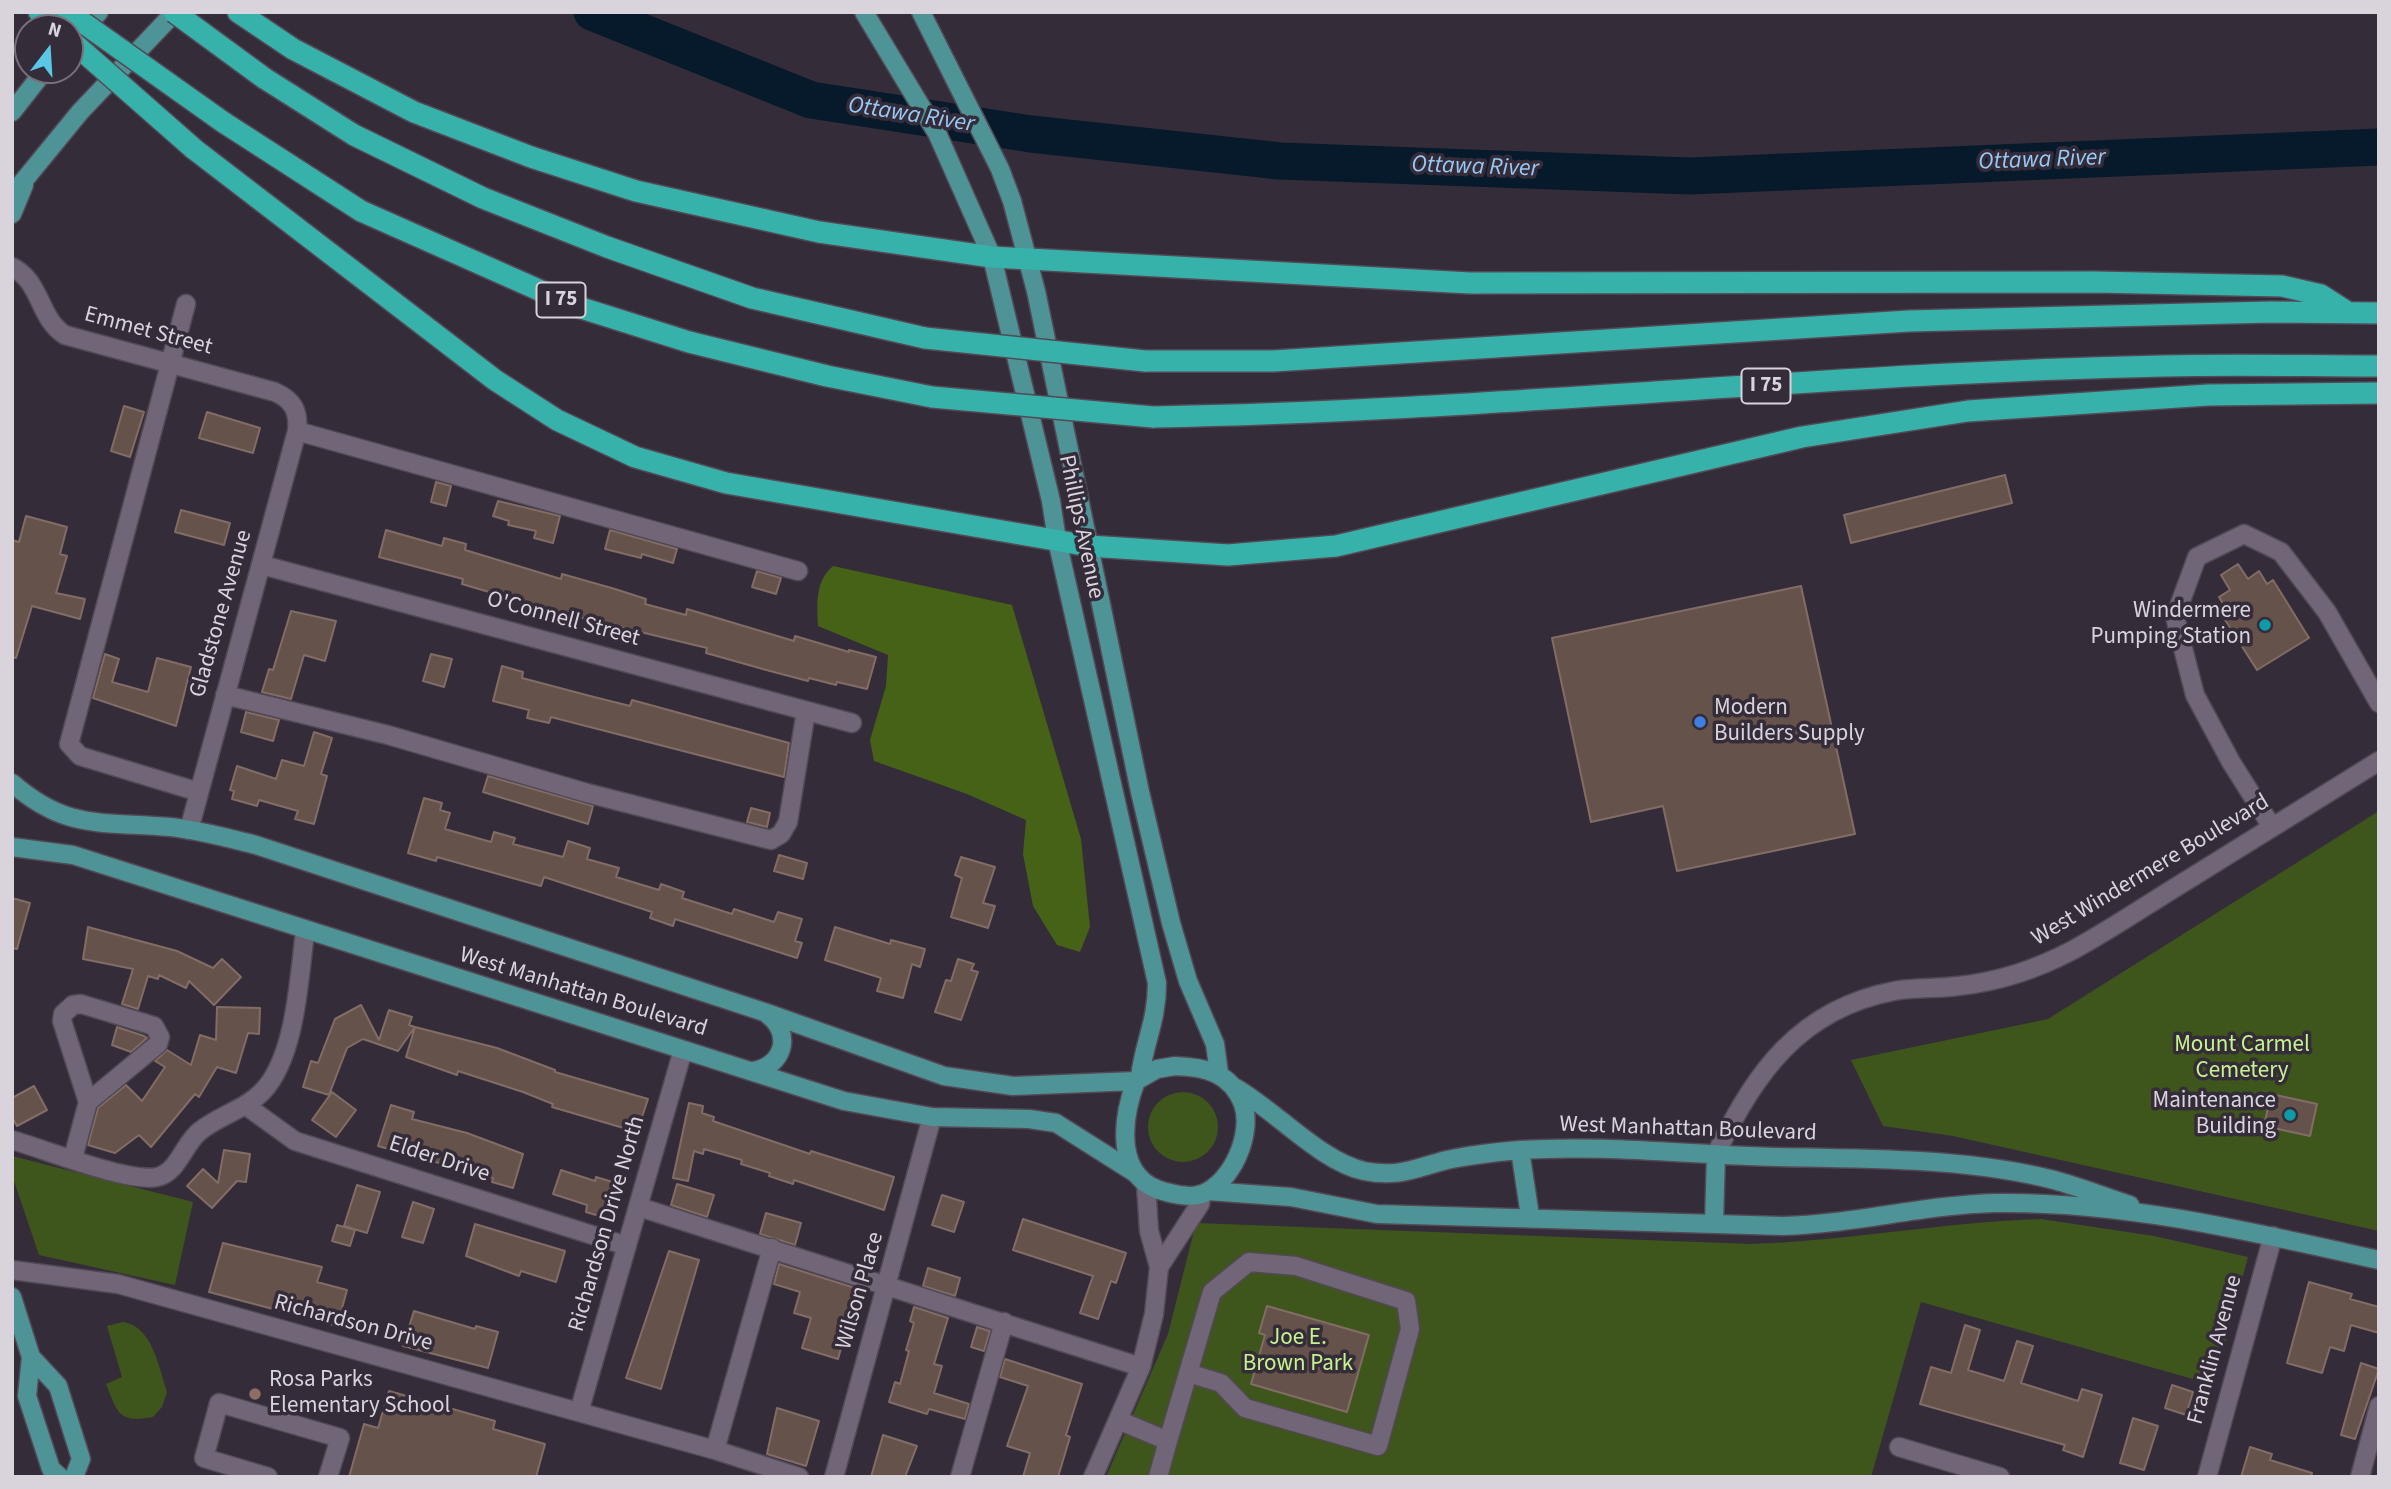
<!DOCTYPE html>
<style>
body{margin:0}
#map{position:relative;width:2391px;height:1489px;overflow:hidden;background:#352c3a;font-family:"Source Sans 3",sans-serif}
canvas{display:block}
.frame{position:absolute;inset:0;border:14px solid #d9d3dc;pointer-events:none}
.north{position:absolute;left:14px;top:14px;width:70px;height:70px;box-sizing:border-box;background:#352c3a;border:2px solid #776f7b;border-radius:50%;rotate:17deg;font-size:19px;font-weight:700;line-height:28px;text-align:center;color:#d9d3dc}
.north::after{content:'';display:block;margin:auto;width:24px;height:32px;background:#5bc7e7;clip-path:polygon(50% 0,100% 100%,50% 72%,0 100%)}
</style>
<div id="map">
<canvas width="2391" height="1489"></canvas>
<div class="frame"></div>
<div class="north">N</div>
</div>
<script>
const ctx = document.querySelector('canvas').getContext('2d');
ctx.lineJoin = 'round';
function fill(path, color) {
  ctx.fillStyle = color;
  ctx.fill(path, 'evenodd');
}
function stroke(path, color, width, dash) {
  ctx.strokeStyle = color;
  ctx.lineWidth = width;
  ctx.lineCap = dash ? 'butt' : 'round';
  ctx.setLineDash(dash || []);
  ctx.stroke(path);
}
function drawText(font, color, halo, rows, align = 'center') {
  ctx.font = font + ' "Source Sans 3",sans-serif';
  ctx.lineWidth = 7;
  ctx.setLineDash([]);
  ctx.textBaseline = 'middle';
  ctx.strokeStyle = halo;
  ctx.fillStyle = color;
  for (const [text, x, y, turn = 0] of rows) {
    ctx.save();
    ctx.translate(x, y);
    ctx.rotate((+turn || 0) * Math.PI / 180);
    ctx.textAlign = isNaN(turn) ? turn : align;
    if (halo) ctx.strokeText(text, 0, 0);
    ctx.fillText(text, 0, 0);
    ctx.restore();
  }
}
const green = new Path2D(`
 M2379 811V1231L1953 1136 1883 1126 1851 1060 2048 1019Z
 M1148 1127a35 35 0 1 1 70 0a35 35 0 1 1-70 0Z
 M12 1156 193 1202 175 1285 39 1255 12 1175Z
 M2041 1219 2154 1236 2248 1257 2214 1385 1921 1302 1871 1477H1106L1168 1334 1196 1223 1750 1244C1848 1241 1944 1222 2041 1219Z
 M123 1322C153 1326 159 1369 167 1392L162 1407 153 1417C119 1423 118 1414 106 1384L122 1377 107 1326Z`);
const forest = new Path2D(`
 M833 566 1012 605 1081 839 1090 927 1080 952 1057 945 1033 906 1023 854 1026 820 967 794 874 761 870 740 886 686 888 655 818 626C817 604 815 581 833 566Z`);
const river = new Path2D(`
 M592 12 811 100 1031 134 1280 161 1690 176 2379 147`);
const building = new Path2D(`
 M124 406 144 412 130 457 111 451Z
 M207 412 260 428 253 453 199 438Z
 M2005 475 2012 503 1851 543 1844 515Z
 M436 482 451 486 446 506 431 502Z
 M498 501 560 516 553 543 534 538 536 531 508 525 509 521 493 516Z
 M181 510 230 523 224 545 175 532Z
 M26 516 67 527 60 554 67 556 56 593 85 599 80 619 32 606 16 658 12 657V540L19 542Z
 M386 530 442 546 444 538 466 544 465 550 561 579 562 574 615 589 646 599 645 604 686 615 687 609 794 641 795 636 849 652V650L876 657 867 689 837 682 836 685 809 678 808 681 770 671 706 653 707 648 553 611 462 584 463 579 379 557Z
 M610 530 677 549 673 563 642 554 641 558 605 549Z
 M2238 564 2248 579 2259 571 2267 584 2273 580 2309 638 2257 670 2220 612 2226 609 2219 597 2230 590 2221 575Z
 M757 571 781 578 776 594 752 587Z
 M1801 586 1855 834 1677 871 1663 806 1591 822 1552 638Z
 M291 611 336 621 325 661 304 655 291 699 262 692 269 669 273 670Z
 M105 654 119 659 112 682 148 692 157 658 191 667 176 726 93 698Z
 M431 654 452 659 444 687 423 681Z
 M502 666 523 672 522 678 594 697 630 706 632 700 789 743 784 777 551 717 549 723 527 718 529 710 493 701Z
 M246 712 279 720 273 741 241 732Z
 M314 732 332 738 321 774 327 776 314 824 295 819 298 811 259 800 257 806 232 799 234 791 230 790 237 766 276 779 282 760 304 766Z
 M488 776 593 806 588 824 483 792Z
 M424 798 442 803 440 810 450 813 445 829 491 842 494 832 515 838 513 844 563 857 568 841 590 848 587 859 619 868 616 877 659 890 661 884 684 892 682 898 732 914 734 909 774 922 778 912 802 919 795 941 802 943 797 958 675 919 673 926 650 918 652 912 544 877 541 886 437 857 436 861 408 853Z
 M751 808 770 813 767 827 747 822Z
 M779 855 807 863 803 879 774 871Z
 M961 857 995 867 983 903 995 906 988 928 951 917 962 878 955 875Z
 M12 898 30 903 17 949 12 948Z
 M88 927 177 951 213 968 222 959 241 977 214 1005 189 981 186 988 159 975 158 979 148 976 138 1009 122 1004 133 969 83 959Z
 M835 927 890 944 891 940 925 949 920 967 912 964 903 998 877 991 881 978 825 960Z
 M958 959 974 964 971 970 978 972 961 1020 935 1012 946 980 951 981Z
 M361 1005 379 1040 389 1010 412 1017 409 1025 415 1027 398 1051 363 1039 347 1048 329 1095 303 1087 311 1061 318 1063 335 1019Z
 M217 1007 260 1008 259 1034 248 1033 236 1073 217 1067 199 1097 195 1094 151 1147 139 1135 115 1153 88 1145 98 1108 126 1085 142 1101 165 1067 155 1061 167 1050 191 1065 200 1035 216 1040Z
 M117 1027 144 1036 147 1038 131 1052 112 1045Z
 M415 1027 497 1048 555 1070V1072L648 1099 637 1132 552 1107 553 1104 523 1092 458 1071 457 1075 406 1057Z
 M34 1086 47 1110 17 1126 12 1117V1098Z
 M332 1092 356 1110 336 1137 312 1120Z
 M2271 1094 2317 1104 2310 1136 2264 1126Z
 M689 1103 703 1106 702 1113 714 1117 713 1121 810 1154 811 1151 894 1177 884 1210 794 1180 793 1184 769 1176 770 1173 741 1164 742 1160 704 1149 703 1154 694 1151 688 1181 673 1178Z
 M391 1105 414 1112 412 1119 467 1133 523 1154 513 1188 492 1182 493 1178 378 1146Z
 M224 1150 250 1154 246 1182 237 1181 212 1208 187 1186 203 1169 218 1183Z
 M561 1170 595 1181 596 1177 616 1183 606 1218 586 1212 587 1205 553 1194Z
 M677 1184 714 1195 707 1217 671 1205Z
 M357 1185 380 1192 367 1233 344 1226Z
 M942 1195 964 1202 954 1232 932 1225Z
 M413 1202 434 1209 423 1243 402 1237Z
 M766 1213 801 1223 795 1245 760 1234Z
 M1023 1219 1126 1253 1116 1283 1111 1281 1098 1319 1080 1313 1093 1276 1013 1250Z
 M475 1224 565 1251 556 1282 521 1271 519 1276 466 1256Z
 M337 1225 355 1230 350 1246 332 1241Z
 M223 1243 322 1267 317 1282 347 1290 337 1326 209 1292Z
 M669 1251 699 1260 661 1389 626 1378Z
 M779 1264 858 1289 838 1359 802 1348 811 1318 794 1313 800 1292 774 1284Z
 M928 1268 960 1278 955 1296 923 1286Z
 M2309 1282 2352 1294 2350 1299 2379 1307V1333L2351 1325 2344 1351 2330 1347 2322 1373 2287 1363Z
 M1267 1306 1369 1335 1347 1412 1251 1384 1265 1335 1259 1333Z
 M914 1307 948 1318 934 1364 942 1366 934 1393 969 1404 965 1419 929 1409 927 1414 889 1402 895 1382 900 1384 909 1351 906 1350 914 1323 910 1321Z
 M414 1311 475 1329 476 1326 498 1332 488 1368 403 1346Z
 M1965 1325 1980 1330 1968 1370 2004 1381 2017 1341 2033 1346 2021 1383 2078 1401 2082 1389 2102 1395 2083 1457 2063 1450 2065 1445 1920 1404 1931 1367 1951 1373Z
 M977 1327 990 1331 984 1351 971 1347Z
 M1005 1359 1082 1384 1066 1435 1070 1437 1058 1477H1023L1030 1453 1007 1446 1028 1386 1000 1377Z
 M2361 1363 2379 1369 2355 1439 2341 1435Z
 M2172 1385 2193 1392 2186 1415 2165 1408Z
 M389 1391 495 1421 493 1429 545 1444 536 1477H349L364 1424 378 1428Z
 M777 1408 819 1421 806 1466 767 1454Z
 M2133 1418 2158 1426 2144 1470 2120 1463Z
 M883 1435 917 1446 905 1477H871Z
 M2250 1447 2272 1454 2270 1460 2312 1473 2311 1477H2241Z`);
const minor = new Path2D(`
 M12 267C42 282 38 318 65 335L275 392C293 400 299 411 297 431L189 830
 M186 304 69 744 80 756 199 792
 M297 431 798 571
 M262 565 852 723
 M225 695 388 735 587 793 771 840 781 834 788 822 806 711
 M2272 827 2231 762 2195 695 2175 617 2197 557 2244 534 2281 552 2327 612 2379 703
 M245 1105 295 1141 627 1246
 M12 1140C44 1149 128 1183 157 1177 178 1173 184 1143 200 1131 220 1115 246 1109 263 1091 296 1056 299 977 305 932
 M1716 1154C1754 1073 1800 1009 1894 991 1915 987 1937 989 1958 986 1998 982 2037 969 2073 950 2110 930 2145 906 2181 884 2247 843 2313 802 2379 761
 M73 1158 88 1102 62 1021 63 1014 73 1005 81 1004 154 1026 160 1037 158 1044 88 1102
 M639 1207 1141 1367
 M1159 1267 1200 1204 1202 1194
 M12 1270 118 1284 715 1450 799 1477
 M579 1412 683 1050
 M1118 1420 1168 1441 1212 1292 1249 1262 1296 1266 1406 1301 1410 1329 1378 1446 1245 1408 1221 1383 1188 1373
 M1899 1447 2000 1477
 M715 1450 772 1248
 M268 1477 204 1458 219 1403 340 1438 328 1477
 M834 1477 932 1117
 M960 1477 1004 1322
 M1093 1477 1141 1367 1154 1314 1159 1267 1149 1231 1146 1185
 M1158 1477 1168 1441
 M2207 1477 2273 1236
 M2360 1477 2379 1406`);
const major = new Path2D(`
 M864 12 937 133 992 257 1051 501 1057 540 1157 983C1157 1022 1144 1042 1140 1077
 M921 12 1000 169 1012 201 1036 291 1140 792 1171 923 1188 981 1215 1044 1219 1073
 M77 35 99 12
 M12 112 45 70
 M12 195 80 112 175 12
 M12 214 24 185
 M12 783C67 831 103 821 170 827 199 830 228 838 256 845L767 1013 944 1076 1013 1086 1136 1081
 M12 847 73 855 844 1101 932 1117 1029 1119 1056 1123 1135 1173
 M1175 1066C1206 1067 1231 1073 1243 1104 1253 1133 1233 1182 1202 1194 1191 1198 1177 1195 1166 1192 1113 1180 1122 1118 1136 1081L1157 1069Z
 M753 1071C784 1066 793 1033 767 1014
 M1236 1088C1276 1111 1320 1161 1364 1171 1399 1178 1415 1168 1447 1160 1470 1155 1497 1152 1520 1150 1596 1145 1673 1153 1748 1156 1849 1160 1956 1155 2054 1180 2080 1187 2105 1197 2130 1205
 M1520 1150 1530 1216
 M1208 1191 1291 1197 1377 1214 1783 1226C1854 1224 1923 1205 1995 1203 2124 1201 2253 1232 2379 1260
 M1714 1224 1716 1154
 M12 1297 31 1357 58 1386 81 1459 74 1477
 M31 1357 27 1396 51 1469 60 1477`);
const highway = new Path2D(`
 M39 12 57 28
 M238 12 293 49 414 112 531 157 636 191 819 232 992 257 1470 283 2095 282 2282 286 2321 295 2346 311
 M264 78 354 135 483 198 607 247 752 298 925 338
 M223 122 361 211 575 306 689 342 827 376 932 397
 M194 149 495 380 557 420 635 457 726 483 1089 546 1228 555 1336 546 1802 437 1968 411 2208 395 2379 393
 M1145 361H1273L1909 321 2271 312 2379 313
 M1153 417C1490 411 1826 373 2163 366 2235 364 2307 366 2379 366`);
const highwayBridge = new Path2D(`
 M68 12 223 122
 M174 12 264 78
 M70 40 194 149
 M925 338 1145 361
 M932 397 1153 417`);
const markers = [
 [2265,625,7,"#0f9aa8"],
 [1700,722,7,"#3f7fe0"],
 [2290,1115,7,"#0f9aa8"],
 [255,1394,7,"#8d6e63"]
];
const shields = [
 [561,300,49],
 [1766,386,49]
];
const shieldNames = [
 ["I 75",561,300],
 ["I 75",1766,386]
];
const streetNames = [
 ["Emmet Street",148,332,15],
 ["Phillips Avenue",1080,527,78],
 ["Gladstone Avenue",222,614,-74],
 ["O'Connell Street",563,620,15],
 ["West Windermere Boulevard",2151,871,-31],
 ["West Manhattan Boulevard",583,993,17],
 ["West Manhattan Boulevard",1688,1130,2],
 ["Elder Drive",439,1160,18],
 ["Richardson Drive North",608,1224,-74],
 ["Wilson Place",861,1291,-74],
 ["Richardson Drive",353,1324,15],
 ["Franklin Avenue",2216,1350,-75]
];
const poiNames = [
 ["Windermere",2251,612],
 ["Pumping Station",2251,638],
 ["Modern",1714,709,"left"],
 ["Builders Supply",1714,735,"left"],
 ["Maintenance",2276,1102],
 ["Building",2276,1128],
 ["Rosa Parks",269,1381,"left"],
 ["Elementary School",269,1407,"left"]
];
const parkNames = [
 ["Mount Carmel",2242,1046],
 ["Cemetery",2242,1072],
 ["Joe E.",1298,1339],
 ["Brown Park",1298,1365]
];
const waterNames = [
 ["Ottawa River",911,116,9],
 ["Ottawa River",2042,161,-2],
 ["Ottawa River",1475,168,2]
];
fill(green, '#3e561b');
fill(forest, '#456216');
stroke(river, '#061a2b', 37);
fill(building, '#65524a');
stroke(building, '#816d65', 2);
stroke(minor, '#524955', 21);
stroke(major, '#524955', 21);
stroke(highway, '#524955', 24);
stroke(minor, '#716677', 18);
stroke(major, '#4e9496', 18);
stroke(highway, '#37b2aa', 21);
stroke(highwayBridge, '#524955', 24, []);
stroke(highwayBridge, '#37b2aa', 21);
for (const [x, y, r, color] of markers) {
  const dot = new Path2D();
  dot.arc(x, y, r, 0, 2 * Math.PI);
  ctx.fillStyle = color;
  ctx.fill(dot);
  stroke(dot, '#352c3a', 2.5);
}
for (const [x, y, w] of shields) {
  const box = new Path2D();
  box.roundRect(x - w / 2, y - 17.5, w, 35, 5);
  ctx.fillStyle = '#352c3a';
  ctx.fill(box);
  stroke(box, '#d9d3dc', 2);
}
drawText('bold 21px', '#d9d3dc', null, shieldNames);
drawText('23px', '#d9d3dc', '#352c3a', streetNames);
drawText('23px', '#d9d3dc', '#352c3a', poiNames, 'right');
drawText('23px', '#c6f38e', '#352c3a', parkNames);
drawText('italic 24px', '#98c9f6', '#352c3a', waterNames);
</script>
